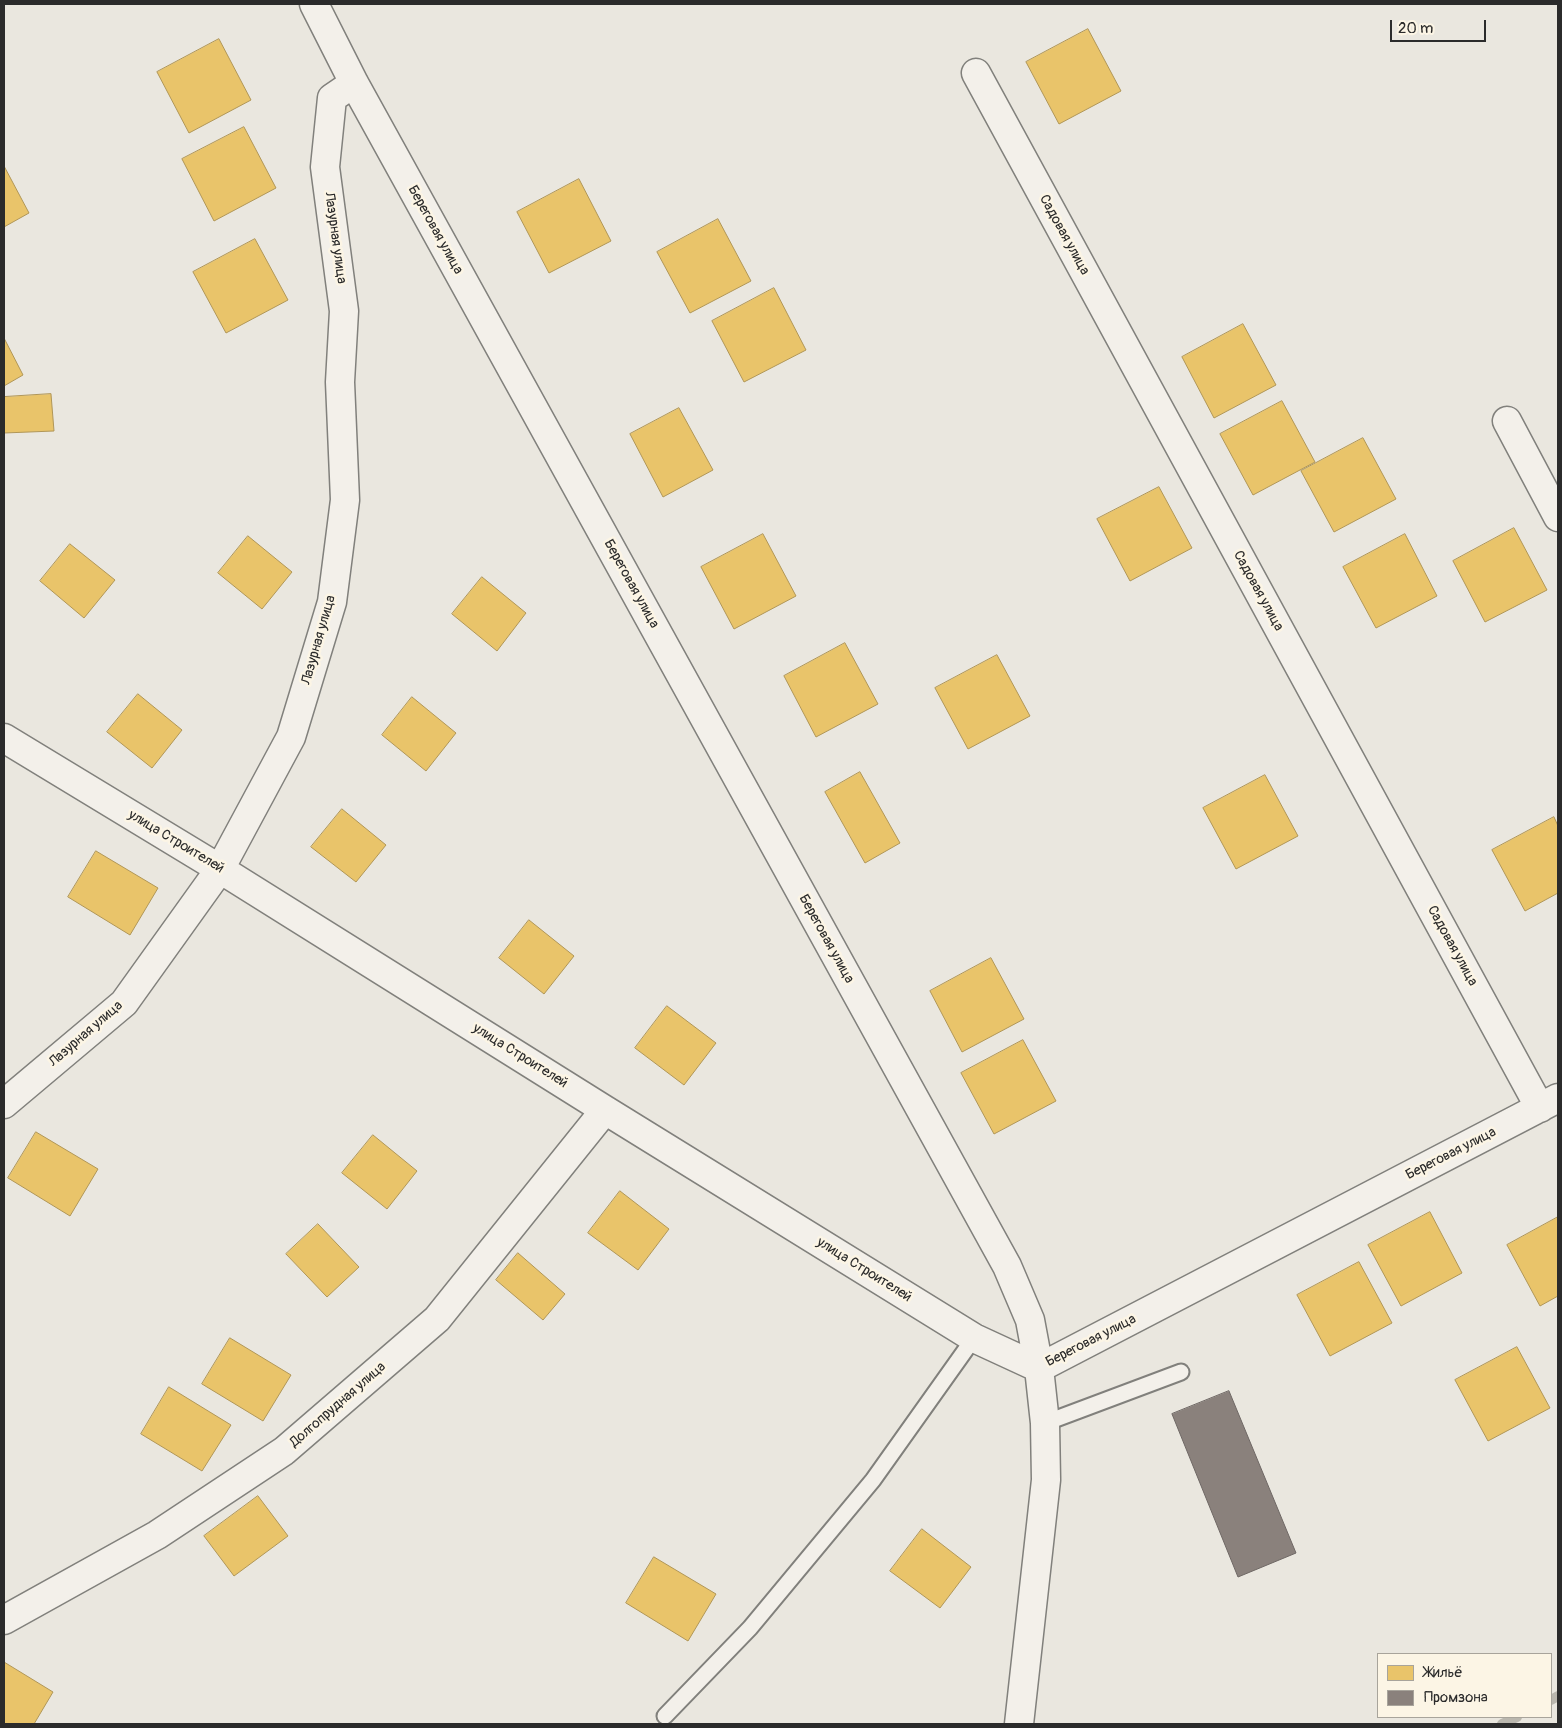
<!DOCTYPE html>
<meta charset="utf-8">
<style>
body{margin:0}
#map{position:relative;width:1562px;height:1728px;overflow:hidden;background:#eae7df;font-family:Pangolin,sans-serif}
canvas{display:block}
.frame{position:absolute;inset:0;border:5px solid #2b2b2b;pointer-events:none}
.legend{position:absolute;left:1377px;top:1653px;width:175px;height:65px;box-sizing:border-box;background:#fcf5e5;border:1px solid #a8a49b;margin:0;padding:6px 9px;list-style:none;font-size:15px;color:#2b2b2b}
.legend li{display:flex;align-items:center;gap:10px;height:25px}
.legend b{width:25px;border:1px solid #a8a49b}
.scale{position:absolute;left:1390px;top:20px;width:96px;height:22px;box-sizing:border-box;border:2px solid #2b2b2b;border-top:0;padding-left:6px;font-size:15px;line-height:18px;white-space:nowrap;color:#2b2b2b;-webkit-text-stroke:4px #fcf5e5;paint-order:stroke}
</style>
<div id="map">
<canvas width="1562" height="1728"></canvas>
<div class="frame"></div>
<ul class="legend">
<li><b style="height:14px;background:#e9c46a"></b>Жильё</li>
<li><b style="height:14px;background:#8a817c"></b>Промзона</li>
</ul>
<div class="scale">20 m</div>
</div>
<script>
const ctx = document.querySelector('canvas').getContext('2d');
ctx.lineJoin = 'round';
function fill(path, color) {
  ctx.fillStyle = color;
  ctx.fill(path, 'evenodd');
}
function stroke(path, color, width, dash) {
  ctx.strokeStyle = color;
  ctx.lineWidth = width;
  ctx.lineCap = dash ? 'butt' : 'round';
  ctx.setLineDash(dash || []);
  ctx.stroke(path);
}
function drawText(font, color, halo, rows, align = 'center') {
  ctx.font = font + ' Pangolin,sans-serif';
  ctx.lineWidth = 5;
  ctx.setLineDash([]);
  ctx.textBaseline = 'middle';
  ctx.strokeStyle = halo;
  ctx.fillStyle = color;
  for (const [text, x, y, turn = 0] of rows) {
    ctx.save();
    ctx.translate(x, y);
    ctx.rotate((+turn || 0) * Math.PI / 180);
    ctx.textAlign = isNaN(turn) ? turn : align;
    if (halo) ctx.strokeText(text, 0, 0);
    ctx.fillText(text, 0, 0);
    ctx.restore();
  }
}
const homes = new Path2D(`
 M1088 29 1121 91 1059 124 1026 62Z
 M219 39 251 100 189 133 157 72Z
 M244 127 276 188 214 221 182 159Z
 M4 166 29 213 4 227Z
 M579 179 611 241 549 273 517 212Z
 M718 219 751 281 690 313 657 252Z
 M255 239 288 300 226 333 193 272Z
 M774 288 806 350 744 382 712 321Z
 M1243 324 1276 385 1214 418 1182 357Z
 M4 338 23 375 4 386Z
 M51 394 54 431 4 433V397Z
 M1282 401 1315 462 1253 495 1220 434Z
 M679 408 713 470 663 497 630 434Z
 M1363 438 1396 499 1334 532 1301 471Z
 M1159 487 1192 548 1130 581 1097 519Z
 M1514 528 1547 590 1485 622 1453 561Z
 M763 534 796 596 734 629 701 567Z
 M1405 534 1437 596 1376 628 1343 567Z
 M248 536 292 572 262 609 218 573Z
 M70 544 115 580 84 618 40 581Z
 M482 577 526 613 497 651 452 614Z
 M845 643 878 704 816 737 784 676Z
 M997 655 1030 716 968 749 935 688Z
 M138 694 182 730 152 768 107 732Z
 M412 697 456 733 426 771 382 735Z
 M860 772 900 843 865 863 825 792Z
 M1265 775 1298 836 1236 869 1203 808Z
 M342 809 386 845 356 882 311 847Z
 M1554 817 1558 826V893L1525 911 1492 850Z
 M96 851 158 888 130 935 68 897Z
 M529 920 574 956 544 994 499 958Z
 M991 958 1024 1019 962 1052 930 991Z
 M667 1006 716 1043 684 1085 635 1048Z
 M1023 1040 1056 1101 994 1134 961 1073Z
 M36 1132 98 1169 70 1216 8 1178Z
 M373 1135 417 1171 387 1209 342 1173Z
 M620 1191 669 1229 638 1270 588 1233Z
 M1430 1212 1462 1273 1401 1306 1368 1245Z
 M1558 1217V1296L1540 1306 1507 1245Z
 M318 1224 359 1267 327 1297 286 1254Z
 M518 1253 565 1294 543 1320 496 1280Z
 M1359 1262 1392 1323 1330 1356 1297 1295Z
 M230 1338 291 1375 263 1421 202 1384Z
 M1517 1347 1550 1408 1488 1441 1455 1380Z
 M169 1387 231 1425 202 1471 141 1434Z
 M258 1496 288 1536 234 1576 204 1536Z
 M922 1529 971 1567 940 1608 890 1571Z
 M654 1557 716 1594 688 1641 626 1603Z
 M4 1662 53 1692 34 1724H4Z`);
const industry = new Path2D(`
 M1229 1391 1296 1553 1238 1577 1172 1414Z`);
const stream = new Path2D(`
 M1551 1700 1558 1696
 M1502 1724 1517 1717`);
const service = new Path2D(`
 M1045 1423 1181 1372
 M665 1716 750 1628 873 1480 974 1338`);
const minor = new Path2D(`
 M314 4 354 83 1007 1266 1030 1320 1039 1368 1045 1423 1046 1480 1019 1724
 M976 73 1540 1108
 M1507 421 1558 517
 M4 738 220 869 605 1110 974 1338 1039 1368
 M4 1104 124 1003 220 869 291 737 332 602 345 500 340 382 344 311 325 167 332 98 354 83
 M1039 1368 1558 1098
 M4 1620 157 1535 284 1451 437 1319 605 1110`);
const streetNames = [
 ["Береговая улица",435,230,61],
 ["Садовая улица",1064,235,61],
 ["Лазурная улица",335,238,82],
 ["Береговая улица",631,584,61],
 ["Садовая улица",1258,591,61],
 ["Лазурная улица",319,640,-74],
 ["улица Строителей",176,842,31],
 ["Береговая улица",826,939,61],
 ["Садовая улица",1452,946,61],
 ["Лазурная улица",86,1034,-41],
 ["улица Строителей",520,1056,32],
 ["Береговая улица",1451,1154,-27],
 ["улица Строителей",864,1270,32],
 ["Береговая улица",1091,1341,-27],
 ["Долгопрудная улица",338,1405,-41]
];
fill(homes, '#e9c46a');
stroke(homes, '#b09657', 1);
fill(industry, '#8a817c');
stroke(industry, '#6e6764', 1);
stroke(stream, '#bab7ae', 10);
stroke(service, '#81807c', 19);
stroke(minor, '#81807c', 31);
stroke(service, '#f3f0ea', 15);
stroke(minor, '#f3f0ea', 28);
drawText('14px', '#2b2b2b', '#fcf5e5', streetNames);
</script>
